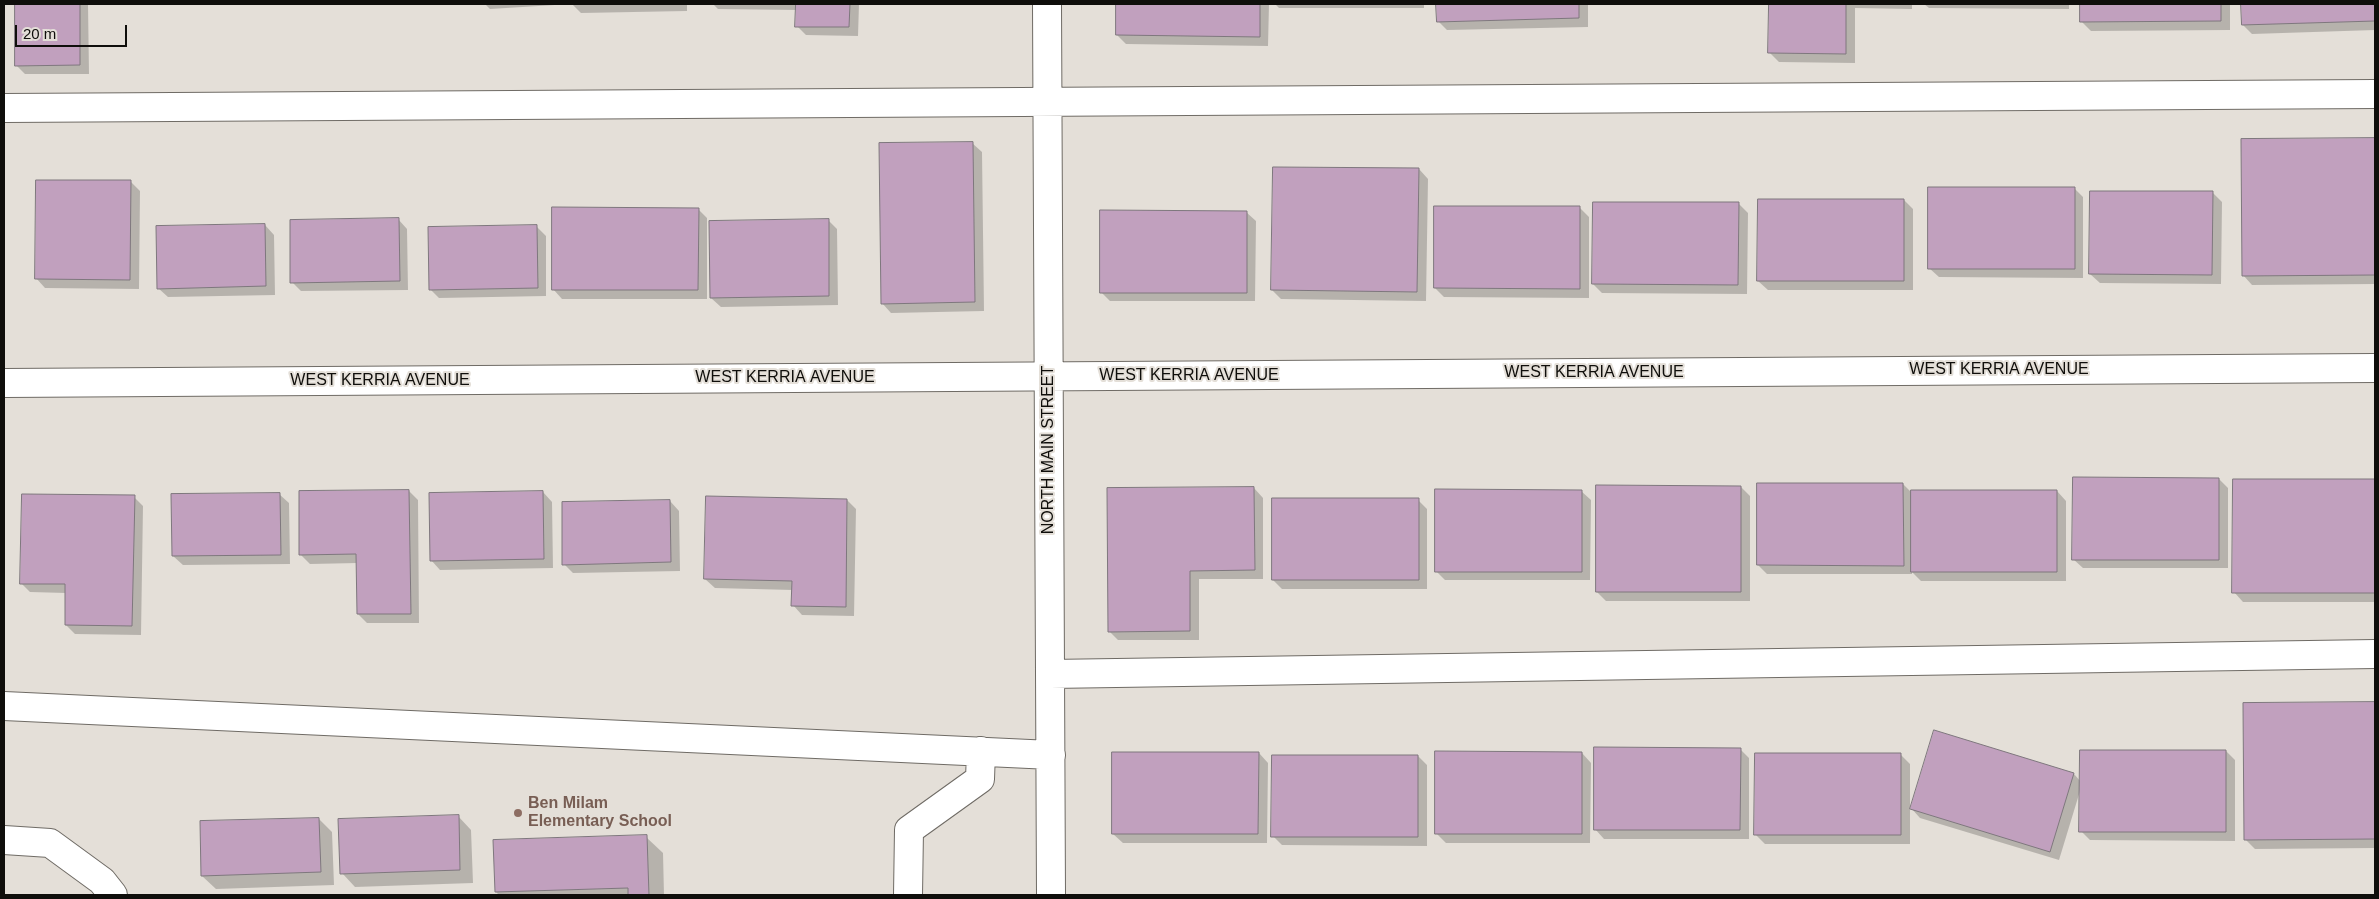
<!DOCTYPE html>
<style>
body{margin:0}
#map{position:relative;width:2379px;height:899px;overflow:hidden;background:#e4dfd8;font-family:Arial,sans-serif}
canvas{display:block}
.frame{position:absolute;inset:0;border:5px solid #0f0e0b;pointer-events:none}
.scale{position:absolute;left:15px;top:25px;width:112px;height:22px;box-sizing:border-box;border:2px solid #0f0e0b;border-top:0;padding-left:6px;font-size:15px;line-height:18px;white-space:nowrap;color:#0f0e0b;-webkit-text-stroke:4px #e4dfd8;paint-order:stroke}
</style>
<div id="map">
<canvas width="2379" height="899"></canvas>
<div class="frame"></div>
<div class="scale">20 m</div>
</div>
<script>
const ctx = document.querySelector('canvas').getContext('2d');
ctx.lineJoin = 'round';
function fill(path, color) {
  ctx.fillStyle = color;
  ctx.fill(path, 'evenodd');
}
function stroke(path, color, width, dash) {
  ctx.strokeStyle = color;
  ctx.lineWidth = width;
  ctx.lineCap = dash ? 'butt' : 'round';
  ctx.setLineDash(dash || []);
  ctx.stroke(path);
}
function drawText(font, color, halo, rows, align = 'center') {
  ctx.font = font + ' Arial,sans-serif';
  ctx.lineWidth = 4;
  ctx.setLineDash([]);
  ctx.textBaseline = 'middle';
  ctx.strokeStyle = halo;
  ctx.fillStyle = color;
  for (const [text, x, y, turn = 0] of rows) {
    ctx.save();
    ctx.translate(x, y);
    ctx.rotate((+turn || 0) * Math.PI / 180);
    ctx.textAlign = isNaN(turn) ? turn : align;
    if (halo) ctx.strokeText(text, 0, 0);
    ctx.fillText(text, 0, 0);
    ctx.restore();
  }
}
const shadow = new Path2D(`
 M16 4H88L89 74H25L16 65Z
 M485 4H555V5L490 9Z
 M572 4H687V11L581 13Z
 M713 4H859L858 36 806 35 797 26V10L718 9Z
 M1118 4H1269L1268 46 1126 44 1117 35Z
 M1275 4H1424V8H1279Z
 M1437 4H1588V27L1447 30 1438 21Z
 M1770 4H1912V9L1855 8V63L1779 62 1769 52Z
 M1924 4H2069V9L1929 8Z
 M2082 4H2230V30L2091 31 2082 22Z
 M2243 4H2375V30L2252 34 2243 25Z
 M2375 139V284L2252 285 2243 275 2242 140Z
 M972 143 982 152 984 311 891 313 882 303Z
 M1419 169 1428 179 1426 301 1281 299 1272 290Z
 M131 182 140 191 139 289 45 288 36 278Z
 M2074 188 2083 197V278L1939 277 1929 268Z
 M2213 193 2222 202 2221 284 2100 283 2090 274Z
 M1904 200 1913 209V290H1768L1758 281Z
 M1738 203 1748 213 1747 294 1602 293 1593 284Z
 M1580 208 1589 217V298L1444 297 1435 288Z
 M698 209 707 218V299H562L553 289Z
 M1246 212 1256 221 1255 301H1110L1101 292Z
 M398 219 407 229 408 290 301 291 292 282Z
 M828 220 837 229 838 305 721 307 711 298Z
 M265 225 274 235 275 295 168 297 158 288Z
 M536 226 546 236V296L439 298 430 289Z
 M2219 479 2228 488V568H2083L2073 559Z
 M2234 480H2375V602H2243L2234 592Z
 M1903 484 1912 493 2057 491 2066 501V581H1921L1912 572V574H1767L1758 565Z
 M1741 487 1750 496V601H1606L1597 592Z
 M1254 488 1263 498V579H1199V640H1118L1109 631Z
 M409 491 418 500 419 623H367L358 614V563L310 564 301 555Z
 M1581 491 1591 500 1590 580H1445L1436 571Z
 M543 492 552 502 553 568 440 570 431 560Z
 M279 494 289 503 290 564 183 565 173 556Z
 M134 497 143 506 141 635 75 634 66 625V593L30 592 21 583Z
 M847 500 856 509 854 616 802 615 793 605V590L715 588 705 579Z
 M1418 500 1427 509V589H1282L1273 580Z
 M670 501 679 511 680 571 573 573 564 564Z
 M2375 703V848L2255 849 2245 839 2244 704Z
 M1740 749 1749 758V839H1604L1595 829Z
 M2226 751 2235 760V841L2090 840 2081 831 2080 791 2059 860 1920 818 1911 808 2074 774 2081 782Z
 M1259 753 1268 763 1267 843H1123L1113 834Z
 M1582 753 1591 763 1590 843H1446L1437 834Z
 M1901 755 1910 764V844H1765L1756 835Z
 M1418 756 1427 765V846L1282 845 1273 836Z
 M458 816 471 830 473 883 355 887 342 873Z
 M319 819 332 832 334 885 216 889 202 876Z
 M646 837 663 853 664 895H499L496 892Z`);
const building = new Path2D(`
 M15 4H80V65L15 66Z
 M796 4H850L849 27H795Z
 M1116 4H1260V37L1116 35Z
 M1436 4H1579V18L1437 22Z
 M1769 4H1846V54L1768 53Z
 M2080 4H2221V21L2080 22Z
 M2241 4H2375V21L2242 25Z
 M2375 138V275L2242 276 2241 139Z
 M973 142 975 302 881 304 879 143Z
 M1273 167 1419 168 1417 292 1271 290Z
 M36 180H131L130 280 35 279Z
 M1928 187H2075V269H1928Z
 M2090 191H2213L2212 275 2089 274Z
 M1758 199H1904V281H1757Z
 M1593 202H1739L1738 285 1592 284Z
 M1434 206H1580V289L1434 288Z
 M552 207 699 208 698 290H552Z
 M1100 210 1247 211V293H1100Z
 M399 218 400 281 290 283V220Z
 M829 219V296L710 298 709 221Z
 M265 224 266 286 157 289 156 226Z
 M537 225 538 288 429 290 428 227Z
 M2073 477 2219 478V560H2072Z
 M2233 479H2375V593H2232Z
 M1757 483H1903L1904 566 1757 565Z
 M1596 485 1741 486V592H1596Z
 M1254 487 1255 570 1190 571V631L1108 632 1107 488Z
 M1435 489 1582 490V572H1435Z
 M409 490 411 614H357L356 554 299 555V491Z
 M1911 490H2057V572H1911Z
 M543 491 544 559 430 561 429 493Z
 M280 493 281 555 172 556 171 494Z
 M22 494 135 495 132 626 65 625V584H20Z
 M706 496 847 499 846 607 791 606 792 581 704 579Z
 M1272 498H1419V580H1272Z
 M670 500 671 562 562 565V502Z
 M2375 702V839L2244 840 2243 703Z
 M1934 730 2074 773 2050 852 1910 809Z
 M1594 747 1741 748 1740 830H1594Z
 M2080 750H2226V832H2079Z
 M1435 751 1582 752V834H1435Z
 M1112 752H1259L1258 834H1112Z
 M1755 753H1901V835H1754Z
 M1272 755H1418V837H1271Z
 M459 815 460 870 340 874 338 819Z
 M319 818 321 872 201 876 200 821Z
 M647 835 649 895H628V888L495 892 493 840Z`);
const minor = new Path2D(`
 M1047 4 1051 895
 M4 108 2375 94
 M4 383 2375 368
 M1050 674 2375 654
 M4 706 1051 755
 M4 840 50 843 102 881 113 895
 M908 895 909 830 980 779 981 751`);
const markers = [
 [518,813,5,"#8d6e63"]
];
const streetNames = [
 ["WEST KERRIA AVENUE",1999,370],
 ["WEST KERRIA AVENUE",1594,373],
 ["WEST KERRIA AVENUE",1189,376],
 ["WEST KERRIA AVENUE",785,378],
 ["WEST KERRIA AVENUE",380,381],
 ["NORTH MAIN STREET",1049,450,-90]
];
const educationNames = [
 ["Ben Milam",528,804],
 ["Elementary School",528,822]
];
fill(shadow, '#0003');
fill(building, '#c1a0be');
stroke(building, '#7e777d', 1);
stroke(minor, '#6f6b65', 30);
stroke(minor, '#fff', 28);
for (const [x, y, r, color] of markers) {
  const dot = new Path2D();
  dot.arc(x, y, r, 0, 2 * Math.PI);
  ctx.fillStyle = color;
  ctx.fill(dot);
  stroke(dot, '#e4dfd8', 2);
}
drawText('16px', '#0f0e0b', '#e4dfd8', streetNames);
drawText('bold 16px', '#785e54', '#e4dfd8', educationNames, 'left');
</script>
